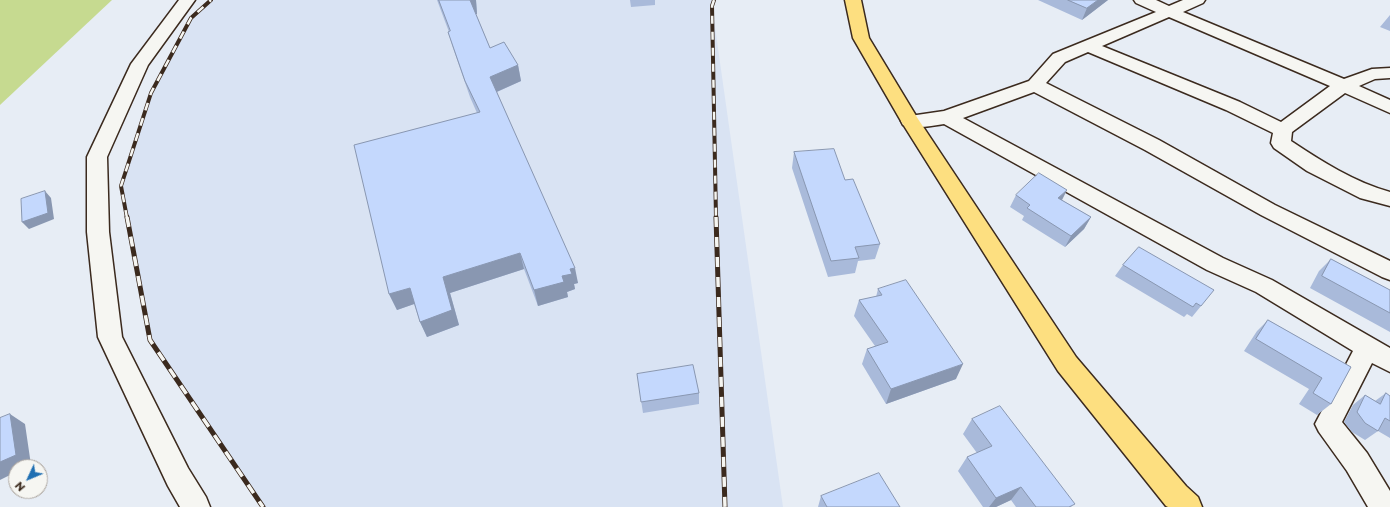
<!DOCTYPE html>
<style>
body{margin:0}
#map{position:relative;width:1390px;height:507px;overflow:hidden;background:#e7edf5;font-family:"Playpen Sans",sans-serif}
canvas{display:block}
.north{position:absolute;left:8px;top:459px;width:40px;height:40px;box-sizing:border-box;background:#f6f6f2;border:1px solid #aba49d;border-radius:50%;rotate:226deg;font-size:11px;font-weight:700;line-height:16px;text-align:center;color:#3b2a1e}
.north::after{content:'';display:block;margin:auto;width:14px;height:18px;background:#1f6fb2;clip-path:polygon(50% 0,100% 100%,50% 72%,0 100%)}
</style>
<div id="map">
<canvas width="1390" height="507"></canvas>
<div class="north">N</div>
</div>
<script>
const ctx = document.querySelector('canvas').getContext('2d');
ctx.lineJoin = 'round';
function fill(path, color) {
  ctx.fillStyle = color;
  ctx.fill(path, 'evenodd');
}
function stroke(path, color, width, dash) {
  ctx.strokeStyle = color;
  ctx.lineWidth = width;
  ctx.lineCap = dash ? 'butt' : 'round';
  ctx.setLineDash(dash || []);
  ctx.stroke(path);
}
const built = new Path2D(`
 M211 0H714L712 6 783 507H263L150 340 121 186 151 93 191 18Z`);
const green = new Path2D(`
 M0 0H112L0 105Z`);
const street = new Path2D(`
 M1134 0H1156L1169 6 1183 0H1205L1203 3 1183 12 1344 79 1372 69 1390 68V78L1375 79 1359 86 1390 100V113L1345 93 1292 132 1291 141C1321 161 1354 182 1390 192V206L1360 198 1307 171 1274 148 1271 143 1273 133 1226 110 1088 52 1065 62 1046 83 1159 140 1275 205 1390 261V280L1382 277 1261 215 1145 150 1034 92 963 118 1223 258 1272 280 1390 348V372L1372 363 1342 422 1367 453 1390 491V507H1368L1347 471 1319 432 1315 424 1353 351 1256 292 1207 270 944 124C931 126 917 129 903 125L901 121 903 117 944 111 1029 81 1053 54 1156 12 1136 3ZM1169 17 1330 86 1281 122 1240 102 1102 46Z`);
const secondary = new Path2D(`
 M179 0H195L148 65 107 157 109 232 122 337 188 468 206 497 210 507H180L168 486 98 337 87 232V157L131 64Z`);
const primary = new Path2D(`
 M845 0H861L869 38 918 119 1076 357 1186 486 1198 497 1202 507H1168L1166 506 1058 371 901 121 853 38Z`);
const railFar1 = new Path2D(`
 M714 0 712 6 716 218
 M127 218 121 186 151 93 191 18 211 0`);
const rail = new Path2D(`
 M127 217 150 340 263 507
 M716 217 725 507`);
const wall = new Path2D(`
 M437 0H476L477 14H476L490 48 518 65 521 81 497 92 578 283 574 284 575 289 567 292 568 297 538 306 524 269 450 293 459 325 427 337 420 322 414 304 397 310 389 294 477 113 470 97 453 48 448 32H449Z
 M630 0H655V5L631 7Z
 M1038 0H1108L1082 20Z
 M1390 15V31L1380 27Z
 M794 152 845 180 880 244 875 259 858 261 855 273 828 277 792 168Z
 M1016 195 1062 200 1091 217 1084 229 1065 247 1022 220 1024 216 1010 207Z
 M1139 247 1201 306 1192 317 1187 314 1184 317 1115 276 1123 265Z
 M1331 259 1390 290V332L1310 288 1319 271Z
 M878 289 956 379 886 404 862 364 867 349 875 346 854 316 859 300 876 297Z
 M1268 320 1351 367 1331 404 1317 415 1299 404 1309 389 1244 351 1257 331Z
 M637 374 699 393V404L643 413Z
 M1386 393 1390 396V438L1378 431 1365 440 1352 432 1344 422 1353 405 1365 395 1375 401Z
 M972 419 1072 507H1016L1011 500 996 507H983L958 471 967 457 977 453 963 434Z
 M821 496 900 507H818Z`);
const shadedWall = new Path2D(`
 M470 0H476L477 14H474Z
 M1098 0H1108L1082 20 1087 8Z
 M518 65 521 81 494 93 490 77Z
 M1067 190 1061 202 1058 198Z
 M45 191 51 198 54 219 29 229 22 222Z
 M1091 217 1084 229 1065 247 1071 236Z
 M520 253 524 269 450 293 459 325 427 337 420 322 443 277Z
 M575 268 578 283 574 284 575 289 567 292 568 297 538 306 534 290 562 276 570 269Z
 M410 288 417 303 397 310 389 294Z
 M963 364 956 379 886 404 891 389Z
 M10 414 25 424 31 465 27 467H16V472L0 480V462Z
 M1021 487 1011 500 996 507H989L996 498Z`);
const building = new Path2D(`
 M439 0H470L490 48 504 42 518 65 490 77 575 268 570 269 572 274 562 276 564 282 534 290 520 253 443 277 452 310 420 322 410 288 389 294 354 145 480 112 465 81 448 32 450 31Z
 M1068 0H1098L1087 8Z
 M834 149 845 180 853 179 880 244 855 247 859 258 831 261 794 152Z
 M1039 173 1067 190 1058 198 1091 217 1071 236 1027 208 1030 205 1016 195Z
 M45 191 48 213 22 222 21 199Z
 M1139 247 1214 290 1201 306 1196 303 1193 307 1123 265Z
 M1331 259 1390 290V313L1322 276Z
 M906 280 963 364 891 389 867 349 888 342 859 300 882 295 878 289Z
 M1268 320 1351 367 1331 404 1313 393 1322 378 1256 339Z
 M693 365 699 393 641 402 637 374Z
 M1386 393 1390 396V421L1385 418 1378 431 1365 423 1357 412 1365 395 1380 404Z
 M1000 406 1075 504 1069 507H1036L1021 487 996 498 967 457 992 446 972 419Z
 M10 414 16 455 0 462V418Z
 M879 473 900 507H827L821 496Z`);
fill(built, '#d9e3f3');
fill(green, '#c6da90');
stroke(street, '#3b2a1e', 3);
stroke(secondary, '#3b2a1e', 3);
stroke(primary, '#3b2a1e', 3);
fill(street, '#f6f6f2');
fill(secondary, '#f6f6f2');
fill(primary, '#fddf80');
stroke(railFar1, '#3b2a1e', 4);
stroke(rail, '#3b2a1e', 5);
stroke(railFar1, '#f6f6f2', 2.5, [8]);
stroke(rail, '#f6f6f2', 3.5, [10]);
fill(wall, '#a9bada');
fill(shadedWall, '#8997b1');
fill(building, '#c4d8fd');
stroke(building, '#8997b1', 1);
</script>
